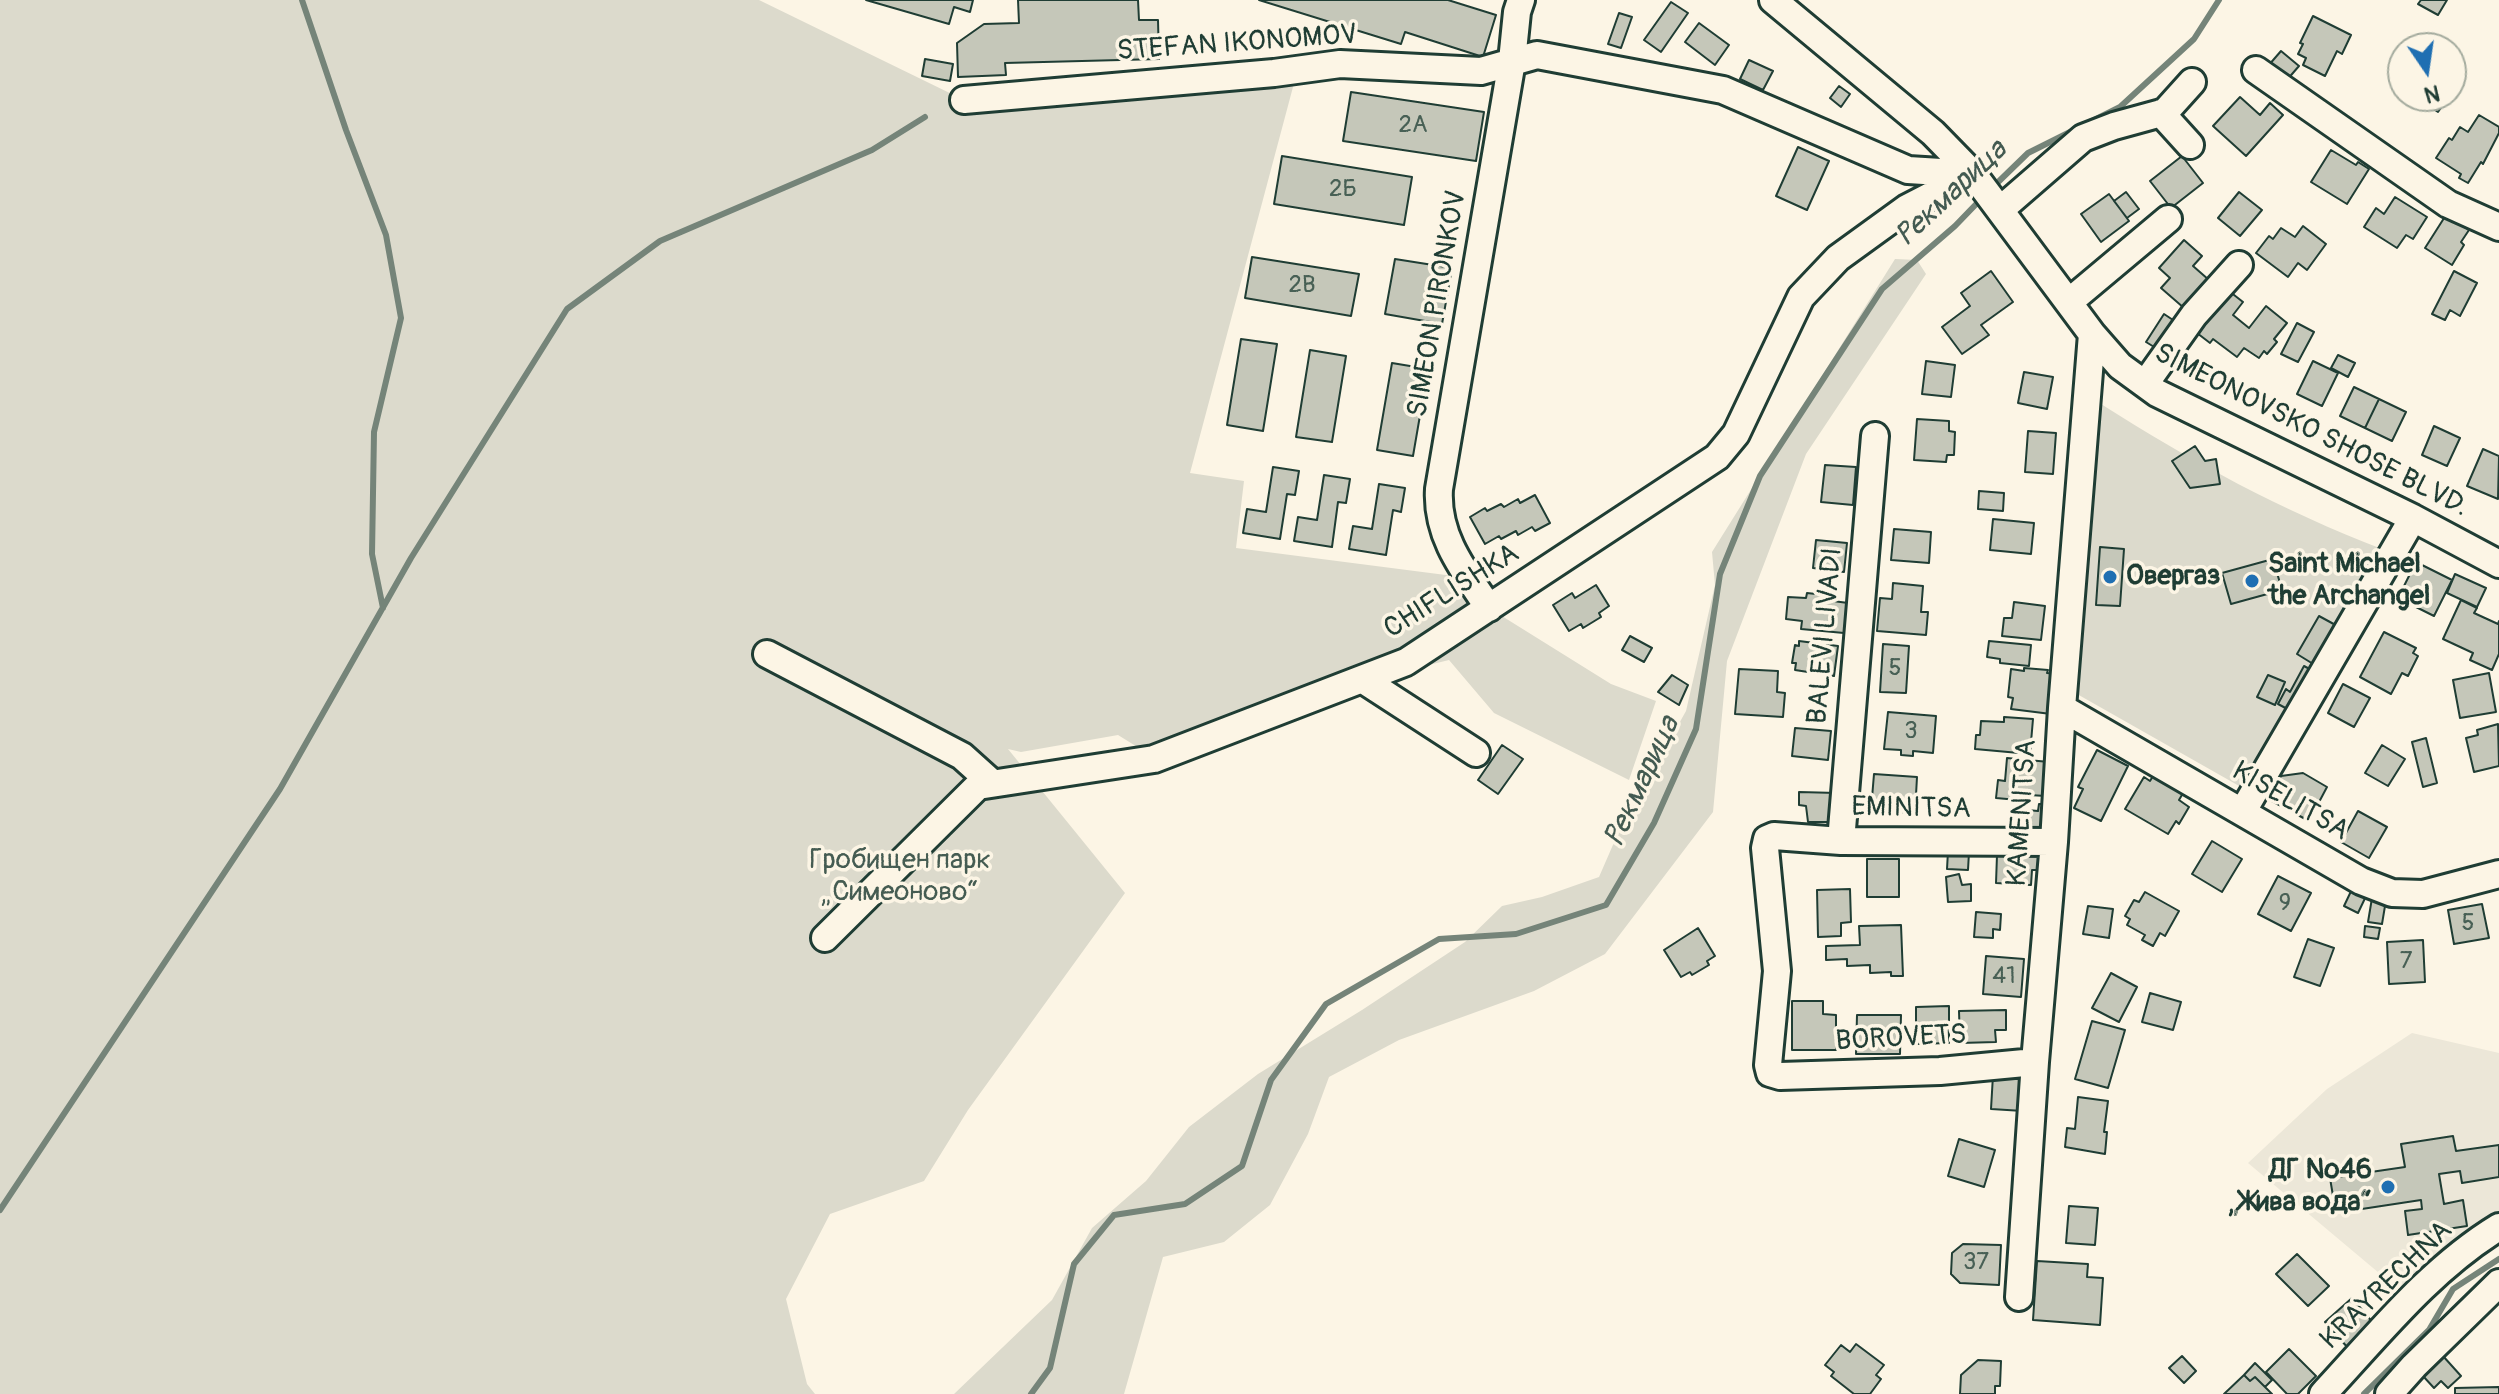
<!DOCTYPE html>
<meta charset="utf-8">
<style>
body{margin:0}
#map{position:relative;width:2499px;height:1394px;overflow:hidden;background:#fcf5e5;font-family:Pangolin,sans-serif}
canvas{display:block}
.north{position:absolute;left:2387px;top:32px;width:80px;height:80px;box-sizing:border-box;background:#fcf5e5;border:2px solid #a4ab9e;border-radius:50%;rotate:167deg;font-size:22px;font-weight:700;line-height:32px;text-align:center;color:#1f3d34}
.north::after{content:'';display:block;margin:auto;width:28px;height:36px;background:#1f6fb2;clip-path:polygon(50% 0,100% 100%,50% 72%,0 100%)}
</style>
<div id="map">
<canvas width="2499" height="1394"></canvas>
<div class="north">N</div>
</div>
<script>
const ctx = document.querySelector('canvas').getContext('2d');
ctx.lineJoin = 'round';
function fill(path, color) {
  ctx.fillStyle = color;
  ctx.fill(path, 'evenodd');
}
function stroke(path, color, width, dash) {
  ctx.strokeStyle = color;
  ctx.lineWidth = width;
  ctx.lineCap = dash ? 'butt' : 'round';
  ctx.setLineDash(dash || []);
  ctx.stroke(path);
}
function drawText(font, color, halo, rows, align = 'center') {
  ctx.font = font + ' Pangolin,sans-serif';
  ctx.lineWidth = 7;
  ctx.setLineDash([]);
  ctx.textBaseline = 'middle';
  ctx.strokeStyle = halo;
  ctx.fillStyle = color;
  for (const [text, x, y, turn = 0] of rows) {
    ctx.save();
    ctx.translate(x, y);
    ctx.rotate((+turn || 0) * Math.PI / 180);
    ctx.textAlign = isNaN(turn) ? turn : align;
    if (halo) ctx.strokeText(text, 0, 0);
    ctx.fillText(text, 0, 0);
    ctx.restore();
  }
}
const built = new Path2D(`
 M2412 1033 2499 1053V1212L2481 1222 2404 1294 2248 1163 2327 1089Z`);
const green = new Path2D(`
 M0 0H759L964 100 1297 72 1190 473 1244 481 1236 548 1469 578 1489 608 1611 684 1656 701 1629 780 1494 713 1449 660 1311 694 1147 753 1118 735 1021 752 1008 749 1125 893 968 1110 924 1181 830 1214 786 1299 807 1384 815 1394H0Z
 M1895 259 1917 260 1926 274 1806 454 1727 661 1713 812 1605 954 1534 991 1399 1040 1329 1077 1308 1134 1270 1205 1224 1242 1163 1257 1124 1394H954L1052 1300 1092 1228 1146 1181 1189 1127 1258 1074 1362 1010 1465 942 1502 906 1542 897 1599 877 1619 831 1686 711 1715 585 1712 552Z
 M2101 404C2190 461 2283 511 2382 549L2241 787 2077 694Z`);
const stream = new Path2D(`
 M302 0 346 130 386 235 401 318 374 432 372 554 383 608
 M2088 123 2120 107 2194 39 2219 0
 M1993 187 2028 153 2078 128
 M0 1210 280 789 411 558 567 309 660 241 872 150 925 117
 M1031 1394 1050 1368 1074 1264 1114 1215 1185 1204 1242 1166 1271 1080 1326 1004 1439 939 1516 934 1606 905 1654 823 1696 729 1720 574 1760 476 1882 289 1955 226 1982 198
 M2364 1394 2429 1330 2453 1289 2499 1259`);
const building = new Path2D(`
 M866 0H973L970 12 954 7 949 24Z
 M1018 0H1138L1139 20H1158L1159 59 1005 63 1006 75 958 77 957 43 984 24 1019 23Z
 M1259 0H1448L1496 15 1483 57 1405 32 1401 44Z
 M2421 0H2447L2438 15 2418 4Z
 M1671 2 1688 13 1661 52 1644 40Z
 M1619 13 1632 17 1621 48 1608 44Z
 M2313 16 2351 35 2342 54 2337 51 2325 76 2303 65 2306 58 2298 54 2303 44 2300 43Z
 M1699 23 1729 45 1715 65 1685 42Z
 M2281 51 2299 66 2286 81 2268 66Z
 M925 59 953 64 950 81 922 76Z
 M1749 60 1773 71 1763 90 1740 79Z
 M1839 86 1850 94 1841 107 1830 98Z
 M1351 92 1484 112 1476 161 1343 141Z
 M2424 96H2449L2438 112 2421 101Z
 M2240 97 2260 115 2270 103 2283 115 2246 156 2213 126Z
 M2479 115 2499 127V133L2483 164 2481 162 2468 183 2459 178 2461 174 2436 158 2449 138 2452 140 2460 127 2468 132Z
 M1798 147 1829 161 1807 210 1776 196Z
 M2331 150 2356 165 2358 162 2369 169 2347 204 2311 182Z
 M1282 156 1412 177 1404 225 1274 204Z
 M2182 156 2203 183 2171 208 2150 181Z
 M2126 192 2139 209 2127 218 2114 201Z
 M2239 192 2262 210 2240 236 2218 218Z
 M2109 194 2129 221 2101 242 2081 214Z
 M2395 197 2427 217 2413 239 2406 235 2397 248 2364 227 2376 208 2384 214Z
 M2446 215 2469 230 2461 242 2464 245 2452 265 2425 248Z
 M2303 226 2326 244 2307 270 2298 263 2288 277 2256 253 2269 236 2273 239 2281 228 2295 237Z
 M2184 240 2202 256 2193 266 2209 280 2184 308 2161 288 2170 278 2159 268Z
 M1252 257 1359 274 1351 316 1245 298Z
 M1395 259 1452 268 1442 324 1385 314Z
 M1991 271 2013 302 1981 325 1989 335 1962 354 1942 327 1970 306 1961 293Z
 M2454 271 2477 283 2460 316 2450 310 2445 320 2432 314Z
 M2229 291 2243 302 2233 315 2249 328 2266 306 2287 323 2274 339 2277 342 2267 354 2264 351 2259 358 2244 348 2237 357 2213 339 2210 343 2197 333Z
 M2164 314 2182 326 2164 353 2146 342Z
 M2297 323 2314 332 2298 362 2281 354Z
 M1241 339 1277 344 1263 431 1227 425Z
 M1310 350 1346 356 1332 442 1296 437Z
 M2338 355 2355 363 2348 377 2331 368Z
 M1926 361 1955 365 1951 397 1922 394Z
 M2313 361 2338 373 2322 406 2297 394Z
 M1392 363 1428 369 1413 456 1377 450Z
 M2024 372 2053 377 2047 409 2018 403Z
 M2354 387 2379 399 2365 428 2340 416Z
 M2379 399 2406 412 2392 441 2365 428Z
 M1917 419 1949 421V431L1955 432 1954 455H1947L1946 462 1914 460Z
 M2434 426 2460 438 2447 466 2422 455Z
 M2028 431 2056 433 2053 474 2025 472Z
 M2195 446 2205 461 2216 459 2220 484 2190 488 2172 461Z
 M2483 449 2499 456 2498 499 2467 486Z
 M1825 465 1856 467 1853 505 1821 502Z
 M1273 467 1299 471 1295 495 1287 494 1280 539 1243 533 1247 509 1266 512Z
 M1324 475 1350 479 1346 503 1338 502 1332 547 1294 541 1298 517 1317 520Z
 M1379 484 1405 488 1401 512 1393 510 1386 555 1349 549 1353 526 1372 529Z
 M1979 491 2004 493 2003 511 1978 509Z
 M1535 495 1550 523 1535 531 1532 527 1518 535 1516 531 1501 539 1499 536 1485 544 1470 517 1485 508 1487 511 1501 504 1504 507 1518 499 1520 503Z
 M1993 519 2034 523 2031 554 1990 550Z
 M1894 529 1931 532 1929 563 1891 560Z
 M1816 540 1847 543 1844 572 1813 568Z
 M2100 547 2124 549 2120 606 2096 605Z
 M2273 559 2282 590 2231 604 2222 573Z
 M2416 562 2452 580 2434 616 2398 598Z
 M2455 574 2486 588 2477 607 2447 593Z
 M1893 583 1923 586 1921 612H1928L1926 635 1877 631 1880 598 1892 599Z
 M1596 585 1609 606 1599 613 1601 617 1583 628 1581 624 1569 631 1553 605 1572 593 1575 598Z
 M1807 593 1834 596 1833 601 1848 603 1844 633 1801 629 1802 621 1786 619 1788 597 1806 598Z
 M2461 600 2477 608 2474 613 2498 624 2499 621V654L2492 670 2470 660 2473 653 2443 639Z
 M2014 602 2045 606 2041 640 2002 636 2004 618H2012Z
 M2319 616 2341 628 2318 667 2297 654Z
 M2384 632 2416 648 2413 653 2418 656 2408 676 2402 673 2391 694 2360 677Z
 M1630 636 1652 648 1644 662 1622 650Z
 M1799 641 1838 646 1834 676 1795 670 1796 663H1792L1795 645 1799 646Z
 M1989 641 2031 645 2029 666 2000 663V659L1987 657Z
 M1883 644 1909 646 1906 693 1880 692Z
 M2304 666 2315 672 2291 711 2278 704 2286 689 2290 692Z
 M2024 668 2048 670 2047 673 2056 674 2051 714 2011 709 2013 698 2008 697 2011 669 2024 671Z
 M1739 669 1778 671 1777 692 1785 693 1783 717 1735 714Z
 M2489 673 2496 712 2460 718 2453 680Z
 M1672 675 1688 685 1679 705 1658 692Z
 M2268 675 2285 682 2275 705 2257 697Z
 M2343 684 2370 698 2354 727 2328 713Z
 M1888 712 1936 716 1933 753 1913 751V756L1901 755V750L1884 749Z
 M2004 717 2033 719 2030 754 1975 749 1976 735H1980L1981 721 2004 722Z
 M2498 724 2499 766 2474 772 2466 738 2478 735 2477 730Z
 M1795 728 1831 731 1828 760 1792 756Z
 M2426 738 2437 783 2423 787 2412 742Z
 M1502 745 1523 759 1498 794 1478 780Z
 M2382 745 2405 759 2388 786 2365 773Z
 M2097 750 2128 766 2101 821 2074 808 2083 789 2078 787Z
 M2007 758 2049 762 2046 796 2029 795V801L1996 798 1998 780 2005 781Z
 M2156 771 2186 788 2179 800 2189 807 2179 824 2176 821 2168 834 2125 809 2144 777 2150 781Z
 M2303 773 2327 787 2309 821 2268 799 2281 776Z
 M1874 774 1917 777 1915 813 1871 810Z
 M1799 792 1837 793 1831 822H1808L1806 806 1799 805Z
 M2039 804H2047L2044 829 2015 825 2016 809 2038 811Z
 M2358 811 2387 827 2369 858 2341 842Z
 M2212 841 2242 859 2222 892 2192 874Z
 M2014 848 2043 849 2041 870H2032L2031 885 1996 883 1997 855 2014 856Z
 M1948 851 1969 852 1968 870 1947 869Z
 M1867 859H1899V897H1867Z
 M1959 874 1962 885 1971 884V901L1948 902 1946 877Z
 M2278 876 2311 893 2291 931 2258 914Z
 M2354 885 2368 892 2358 913 2344 906Z
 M1850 889 1851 922 1841 923V936L1818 937 1817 890Z
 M2145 892 2179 911 2165 936 2160 933 2153 946 2142 940 2145 935 2127 925 2130 919 2125 916 2134 900 2139 902Z
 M2372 898 2386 900 2382 924 2368 922Z
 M2482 904 2489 938 2454 944 2448 910Z
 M2088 906 2113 909 2109 938 2083 934Z
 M1976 912 2001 914 2000 930 1993 929V938L1974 937Z
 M1901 925 1903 976H1891V972L1870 973V965L1847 966V959L1826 960V946L1860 945 1859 926Z
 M2365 926 2380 928 2378 939 2364 937Z
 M1698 928 1715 956 1707 961 1709 965 1692 975 1690 972 1681 977 1664 950Z
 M2308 939 2334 948 2320 986 2294 977Z
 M2423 940 2425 982 2389 984 2387 942Z
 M1986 956 2024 959 2021 997 1983 994Z
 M2111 973 2137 987 2119 1022 2092 1008Z
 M2150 993 2181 1002 2173 1030 2142 1022Z
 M1792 1001H1823V1014L1836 1015V1050H1792Z
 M1949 1006V1043L1916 1044V1007Z
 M2006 1010V1030H1995L1996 1042 1960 1043 1959 1011Z
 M1857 1015H1901L1900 1054H1856Z
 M2092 1021 2125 1030 2108 1088 2075 1079Z
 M1993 1075 2026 1077 2023 1111 1991 1109Z
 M2078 1097 2108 1101 2104 1132H2107L2105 1154 2065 1147 2067 1128 2075 1129Z
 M2453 1136 2456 1151 2499 1145V1177L2462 1183 2460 1171 2439 1174 2444 1204 2463 1200 2467 1226 2408 1235 2405 1211 2422 1209 2421 1200 2342 1212 2340 1201 2334 1202 2330 1178 2405 1167 2401 1144Z
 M1959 1139 1995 1150 1984 1187 1948 1176Z
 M2069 1206 2098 1208 2095 1245 2066 1243Z
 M1963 1244 2001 1245 1999 1285 1960 1283 1951 1274 1952 1253Z
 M2297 1254 2329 1286 2308 1306 2276 1274Z
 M2037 1261 2088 1264 2087 1277 2103 1278 2100 1325 2033 1320Z
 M2352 1298 2374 1324 2348 1348 2325 1322Z
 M1856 1344 1884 1365 1876 1375 1881 1379 1870 1394H1854L1831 1376 1834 1372 1825 1365 1841 1345 1850 1352Z
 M2289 1349 2316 1376 2298 1394H2287L2266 1372Z
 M2182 1356 2196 1371 2184 1383 2169 1368Z
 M2443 1356 2461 1376 2448 1388 2441 1381 2434 1388 2423 1376Z
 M1978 1360 2001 1361 2000 1386H1995V1394H1960L1961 1375Z
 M2255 1363 2272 1380 2265 1387 2255 1377 2250 1381 2244 1375Z
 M2244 1375 2250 1381 2255 1377 2272 1394H2224Z
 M2499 1387V1394H2455V1388Z`);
const minor = new Path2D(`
 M1773 0 1933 133 1973 174 2092 334 2120 366 2157 393 2413 518 2499 564
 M2256 70 2448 204 2499 227
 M964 100 1274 73 1340 64 1481 71 1537 55 1723 90 1908 170 1973 174
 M2161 113 2190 145
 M2000 210 2083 138 2114 126 2165 112 2192 82
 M2069 302 2168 219
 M2145 384 2194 315 2239 265
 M1489 608C1464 571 1436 536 1439 489L1512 61 1517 12 1521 0
 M767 654 962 756 992 783
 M1362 679 1476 753
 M2062 708 2361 881 2392 893 2423 894 2499 874
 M2243 811 2413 518
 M1841 841 1875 436
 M825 938 978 786 1154 759 1406 662 1717 457 1736 434 1801 297 1838 258 1907 208 1973 174
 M2035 1062 1940 1071 1780 1076 1770 1073 1768 1065 1777 971 1765 848 1767 839 1774 836 1841 841 2054 842
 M2019 1297 2035 1062 2054 842 2062 708 2092 334
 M2323 1394C2378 1335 2430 1269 2499 1227
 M2389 1394 2414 1366 2499 1283`);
const markers = [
 [2110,577,8,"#1f6fb2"],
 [2252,581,8,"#1f6fb2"],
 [2388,1187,8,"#1f6fb2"]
];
const numberNames = [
 ["2А",1413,126],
 ["2Б",1343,190],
 ["2В",1302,286],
 ["5",1895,669],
 ["3",1911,732],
 ["9",2285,904],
 ["5",2468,924],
 ["7",2406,962],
 ["41",2004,977],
 ["37",1976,1263]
];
const streetNames = [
 ["STEFAN IKONOMOV",1237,44,-4],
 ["SIMEON PIRONKOV",1438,304,-80],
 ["SIMEONOVSKO SHOSE BLVD.",2311,431,27],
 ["CHIFLISHKA",1452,592,-32],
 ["BALEVI LIVADI",1826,636,-85],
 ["KISELITSA",2290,802,30],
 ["EMINITSA",1911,809,1],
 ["KAMENITSA",2023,813,-86],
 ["BOROVETS",1901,1039,-3],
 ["KRAYRECHNA",2387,1286,-44]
];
const poiNames = [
 ["Saint Michael",2268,565],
 ["the Archangel",2268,597],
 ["Овергаз",2126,577],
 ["ДГ №46",2372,1171,"right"],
 ["„Жива вода“",2372,1203,"right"]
];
const parkNames = [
 ["Гробищен парк",900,861],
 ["„Симеоново“",900,893]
];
const waterNames = [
 ["Рекмарица",1952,194,-43],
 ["Рекмарица",1643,782,-65]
];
fill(built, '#ece7d8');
fill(green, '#dcdacc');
stroke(stream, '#758479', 6);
fill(building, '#c5c7b9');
stroke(building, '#1f3d34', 2);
stroke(minor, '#1f3d34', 32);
stroke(minor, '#fcf5e5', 26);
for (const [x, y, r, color] of markers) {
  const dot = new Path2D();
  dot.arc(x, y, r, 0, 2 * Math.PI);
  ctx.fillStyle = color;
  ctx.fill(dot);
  stroke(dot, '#fcf5e5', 3);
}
drawText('24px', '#486055', null, numberNames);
drawText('28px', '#1f3d34', '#fcf5e5', streetNames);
drawText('bold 28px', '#1f3d34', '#fcf5e5', poiNames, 'left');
drawText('28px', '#455c52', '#fcf5e5', parkNames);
drawText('italic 30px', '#435a51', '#fcf5e5', waterNames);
</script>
